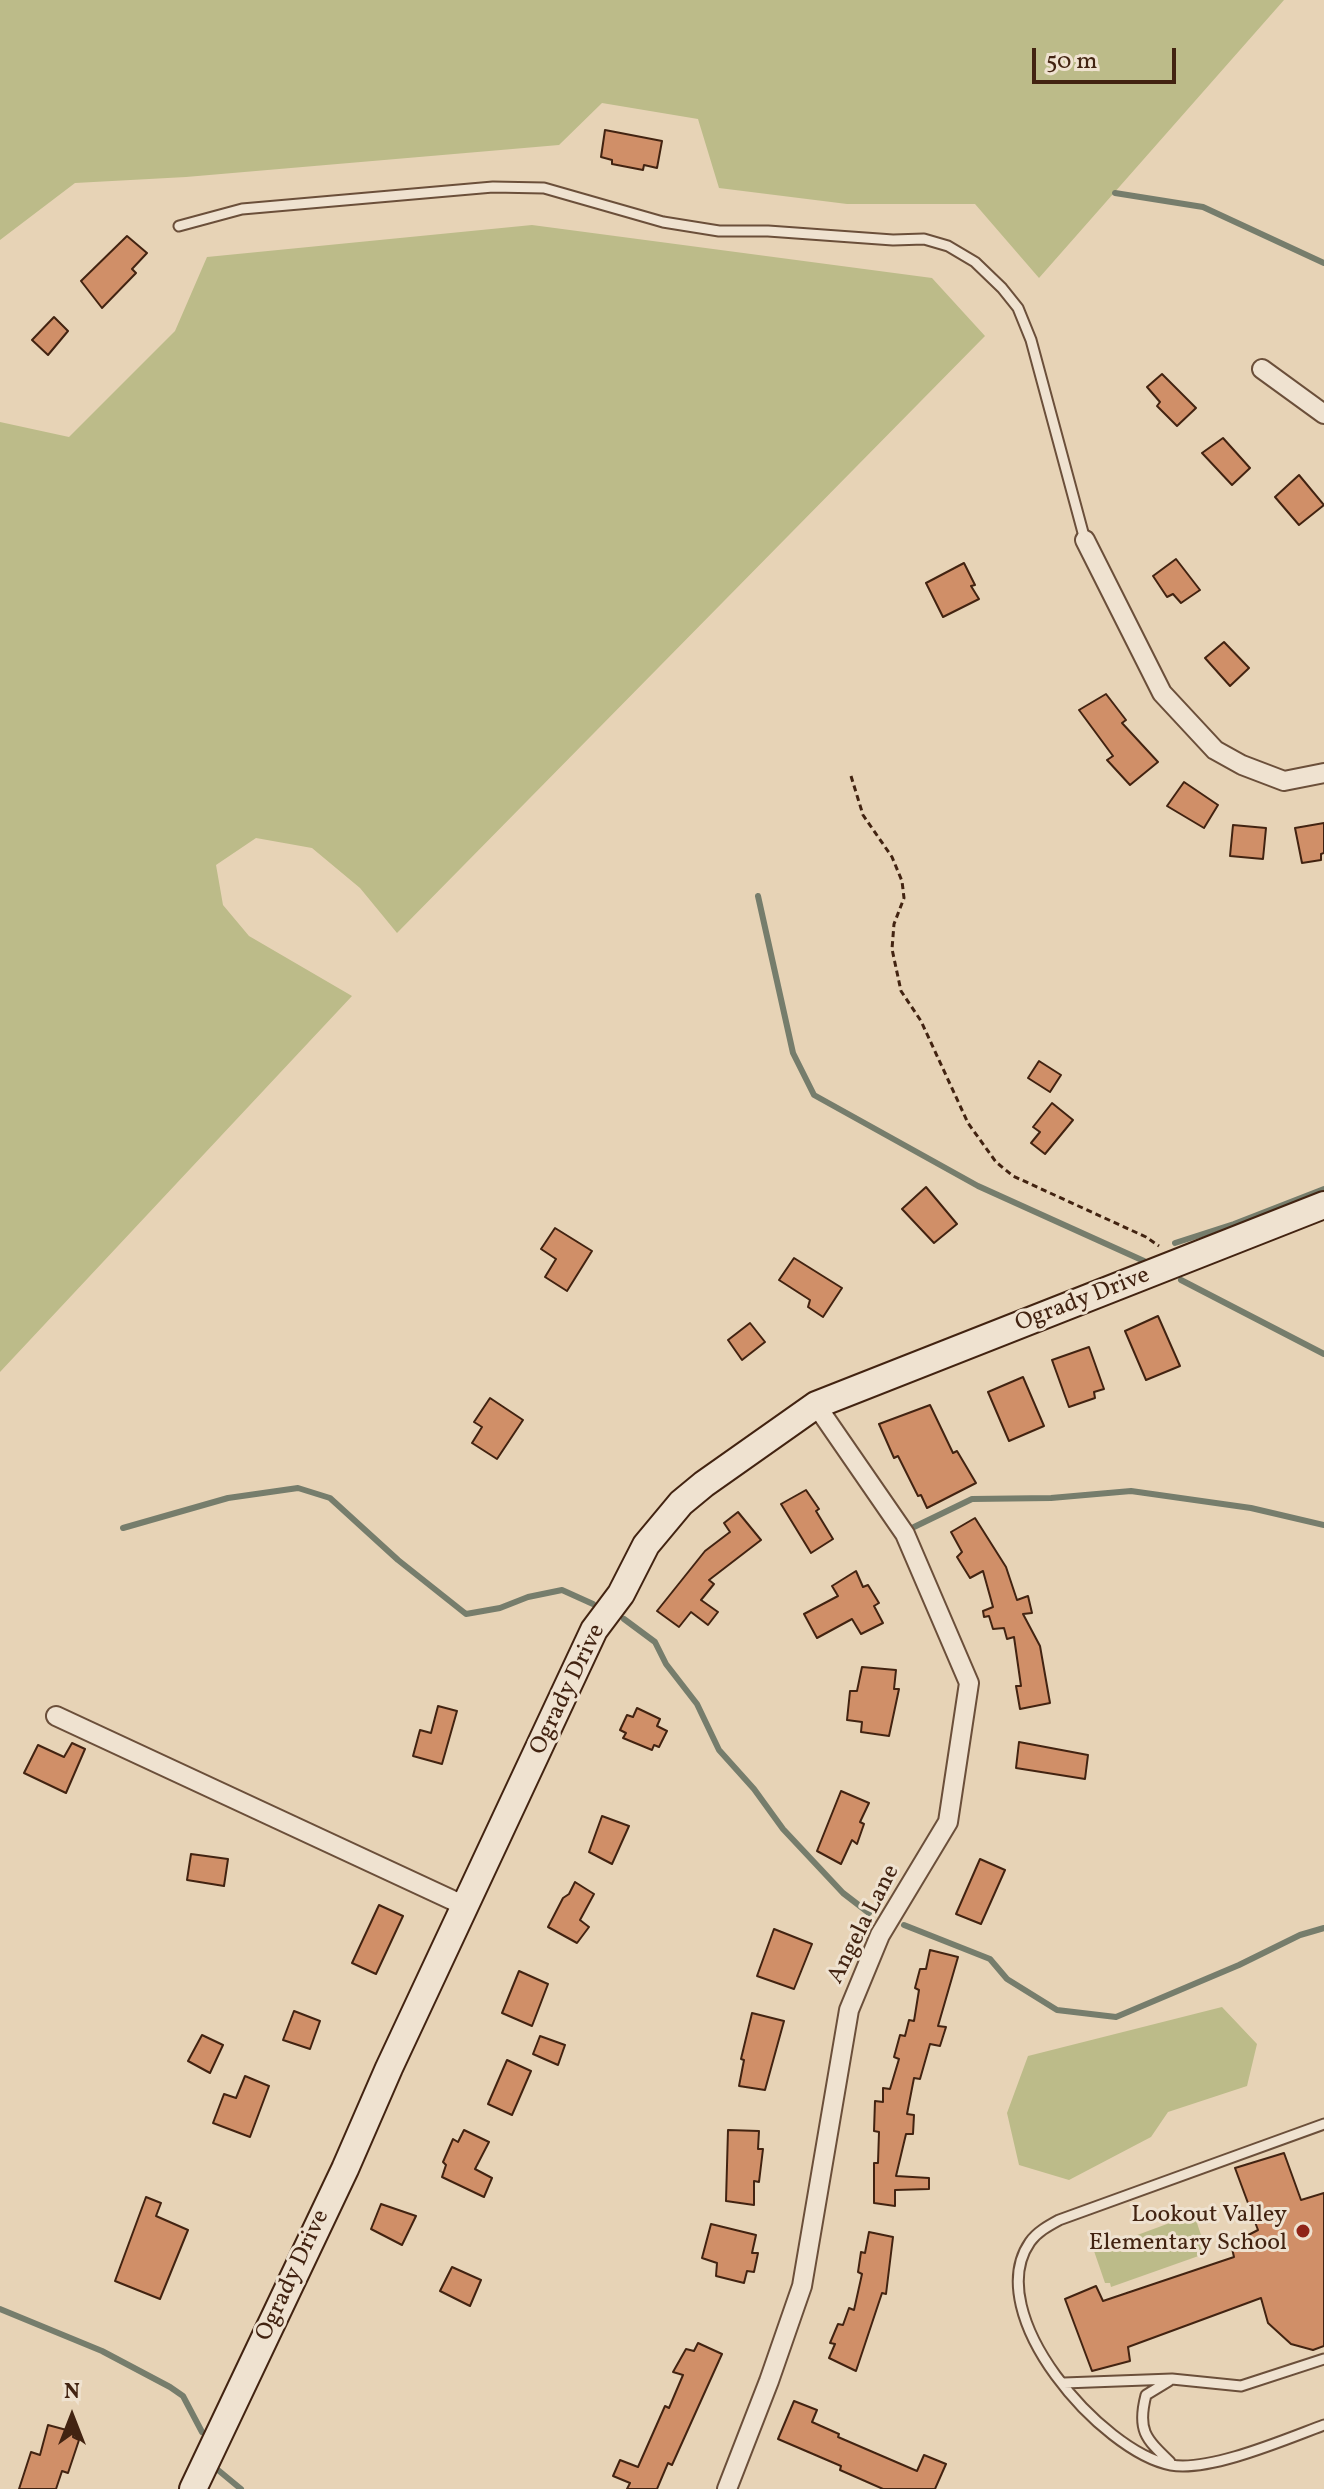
<!DOCTYPE html>
<style>
body{margin:0}
#map{position:relative;width:1324px;height:2489px;overflow:hidden;background:#e7d3b6;font-family:Vollkorn,serif}
canvas{display:block}
.north{position:absolute;left:32px;top:2377px;width:80px;height:80px;-webkit-text-stroke:6px #efe2d0;paint-order:stroke;rotate:0deg;font-size:22px;font-weight:700;line-height:32px;text-align:center;color:#422311}
.north::after{content:'';display:block;margin:auto;width:28px;height:36px;background:#422311;clip-path:polygon(50% 0,100% 100%,50% 72%,0 100%)}
.scale{position:absolute;left:1032px;top:48px;width:144px;height:36px;box-sizing:border-box;border:4px solid #422311;border-top:0;padding-left:10px;font-size:24px;line-height:28px;white-space:nowrap;color:#422311;-webkit-text-stroke:6px #efe2d0;paint-order:stroke}
</style>
<div id="map">
<canvas width="1324" height="2489"></canvas>
<div class="north">N</div>
<div class="scale">50 m</div>
</div>
<script>
const ctx = document.querySelector('canvas').getContext('2d');
ctx.lineJoin = 'round';
function fill(path, color) {
  ctx.fillStyle = color;
  ctx.fill(path, 'evenodd');
}
function stroke(path, color, width, dash) {
  ctx.strokeStyle = color;
  ctx.lineWidth = width;
  ctx.lineCap = dash ? 'butt' : 'round';
  ctx.setLineDash(dash || []);
  ctx.stroke(path);
}
function drawText(font, color, halo, rows, align = 'center') {
  ctx.font = font + ' Vollkorn,serif';
  ctx.lineWidth = 6;
  ctx.setLineDash([]);
  ctx.textBaseline = 'middle';
  ctx.strokeStyle = halo;
  ctx.fillStyle = color;
  for (const [text, x, y, turn = 0] of rows) {
    ctx.save();
    ctx.translate(x, y);
    ctx.rotate((+turn || 0) * Math.PI / 180);
    ctx.textAlign = isNaN(turn) ? turn : align;
    if (halo) ctx.strokeText(text, 0, 0);
    ctx.fillText(text, 0, 0);
    ctx.restore();
  }
}
const green = new Path2D(`
 M0 0H1284L1039 278 975 204H847L719 188 698 119 602 103 559 145 186 177 75 183 0 240Z
 M532 225 932 278 985 336 397 933 360 888 312 848 256 838 216 865 223 905 249 936 352 996 0 1372V422L69 437 175 331 207 257Z
 M1222 2007 1257 2044 1247 2086 1168 2112 1151 2137 1069 2180 1019 2165 1007 2113 1028 2056Z
 M1194 2214 1207 2253 1111 2287 1110 2283H1105L1094 2251Z`);
const stream = new Path2D(`
 M1115 193 1203 207 1324 263
 M758 896 793 1053 814 1095 978 1186 1144 1261
 M1175 1243 1234 1224 1324 1189
 M1181 1280 1324 1354
 M914 1527 972 1499 1051 1498 1131 1491 1251 1508 1324 1525
 M123 1528 228 1498 298 1488 330 1498 398 1560 466 1614 500 1608 528 1597 562 1590 593 1604
 M624 1619 655 1642 666 1664 697 1704 719 1750 754 1789 783 1829 843 1893 869 1913
 M904 1925 990 1959 1007 1979 1057 2010 1116 2017 1239 1965 1300 1935 1324 1928
 M0 2309 102 2351 170 2387 183 2396 202 2432
 M218 2470 241 2489`);
const building = new Path2D(`
 M605 130 662 141 657 168 644 165 643 170 612 164V160L601 157Z
 M127 236 147 253 132 269 136 273 102 308 81 281Z
 M54 317 68 331 48 355 32 340Z
 M1162 374 1196 408 1177 426 1157 406 1160 402 1147 387Z
 M1223 438 1250 468 1232 485 1202 453Z
 M1299 475 1324 505 1299 525 1275 497Z
 M1176 559 1200 590 1181 603 1173 594 1167 597 1153 576Z
 M964 563 975 585 971 586 979 599 943 617 926 583Z
 M1224 642 1249 668 1230 686 1205 658Z
 M1106 694 1126 720 1122 723 1158 762 1130 785 1107 760 1113 756 1079 710Z
 M1184 782 1218 805 1204 828 1167 806Z
 M1324 823V853L1321 854V860L1302 863 1295 828Z
 M1233 825 1266 828 1263 859 1230 856Z
 M1039 1061 1061 1075 1050 1092 1028 1078Z
 M1052 1103 1073 1120 1045 1154 1031 1143 1040 1132 1033 1127Z
 M926 1187 957 1224 934 1243 902 1209Z
 M555 1228 592 1251 567 1291 545 1277 556 1259 541 1249Z
 M794 1258 842 1288 823 1317 808 1307 810 1300 779 1280Z
 M1158 1316 1180 1366 1146 1380 1125 1331Z
 M750 1323 765 1342 742 1360 728 1340Z
 M1089 1347 1104 1389 1094 1392 1095 1398 1069 1407 1052 1360Z
 M1023 1377 1044 1426 1009 1441 988 1392Z
 M490 1398 523 1420 497 1459 472 1443 482 1427 474 1422Z
 M930 1405 953 1453 957 1451 976 1483 927 1508 921 1495 918 1496 898 1456 894 1458 879 1424Z
 M806 1490 819 1509 816 1511 833 1539 811 1553 781 1504Z
 M738 1512 761 1540 709 1580 714 1584 701 1600 718 1612 708 1625 691 1612 679 1627 657 1611 705 1551 730 1532 724 1523Z
 M975 1518 1006 1567 1017 1600 1028 1596 1032 1613 1023 1614 1040 1646 1050 1703 1020 1709 1016 1686H1021L1014 1637 1007 1639 1004 1628 993 1629 989 1616 984 1617 983 1611 993 1607 983 1571 970 1578 957 1557 962 1552 951 1532Z
 M856 1571 863 1587 868 1585 879 1603 874 1606 883 1623 861 1634 852 1619 817 1638 804 1614 838 1596 832 1586Z
 M862 1667 896 1670 894 1689H899L889 1736 861 1732 862 1722 847 1720 850 1691H857Z
 M438 1706 457 1711 442 1764 413 1756 420 1730 431 1733Z
 M637 1708 660 1719 657 1726 667 1731 659 1747 654 1745 652 1750 623 1738 626 1733 620 1730 627 1715 633 1717Z
 M1019 1742 1088 1755 1085 1779 1016 1768Z
 M72 1743 85 1749 66 1793 24 1773 38 1745 64 1757Z
 M841 1791 869 1803 860 1822 864 1824 857 1844 852 1840 841 1864 817 1851Z
 M602 1816 629 1826 612 1864 589 1852Z
 M191 1854 228 1859 224 1886 187 1880Z
 M980 1859 1005 1870 981 1924 956 1914Z
 M575 1882 594 1894 580 1920 589 1927 577 1943 548 1927 563 1898 569 1894Z
 M379 1905 403 1916 376 1974 352 1963Z
 M774 1929 812 1944 794 1989 757 1976Z
 M930 1950 958 1957 938 2026 946 2027 940 2046 930 2044 920 2079 914 2078 907 2114 914 2115 913 2134H906L896 2176 929 2178V2189L895 2190V2206L874 2203V2163H878L879 2132 874 2131 875 2101 883 2102V2088L890 2089 899 2059 894 2057 900 2035 905 2036 909 2020 914 2021 919 1990 915 1988 920 1969H926Z
 M519 1971 548 1984 532 2026 502 2013Z
 M294 2011 320 2021 310 2049 283 2040Z
 M752 2013 784 2021 765 2090 739 2086 744 2060 741 2059Z
 M202 2035 223 2045 210 2073 188 2061Z
 M540 2036 565 2045 558 2065 533 2054Z
 M507 2060 531 2071 512 2115 488 2104Z
 M245 2076 269 2086 250 2137 213 2123 224 2094 236 2098Z
 M464 2130 489 2142 475 2169 492 2178 484 2197 442 2177 446 2165 443 2162 453 2139 458 2142Z
 M728 2130 759 2131 758 2149H763L759 2182 754 2181V2205L726 2201Z
 M1284 2153 1301 2200 1324 2193V2346L1313 2350 1291 2344 1268 2323 1261 2298 1128 2347 1130 2361 1092 2371 1065 2299 1096 2286 1103 2301 1234 2257 1231 2244 1258 2230 1235 2168Z
 M146 2197 161 2203 156 2216 188 2230 160 2299 115 2281Z
 M381 2204 416 2216 402 2245 371 2229Z
 M711 2224 756 2235 752 2253H758L754 2272 747 2271 744 2283 716 2276 717 2263 702 2258Z
 M869 2232 893 2237 886 2294 882 2293 856 2371 829 2358 835 2344 830 2343 838 2324 843 2325 849 2308 854 2310 862 2274 858 2272 861 2252 865 2253Z
 M452 2267 481 2280 470 2306 440 2291Z
 M698 2343 722 2354 672 2465 668 2463 657 2489H627L630 2483 613 2476 620 2460 638 2467 665 2406 669 2408 683 2375 673 2372 686 2349 694 2351Z
 M794 2401 817 2410 812 2422 839 2434 838 2437 917 2471 924 2455 946 2464 935 2489H883L840 2470 841 2466 778 2439Z
 M48 2425 74 2432 73 2437 79 2440 68 2473 62 2471 56 2489H19L31 2452 40 2455Z`);
const path = new Path2D(`
 M851 776 863 815 892 857 902 881 904 898 894 924 892 949 901 991 921 1021 968 1123 996 1162 1013 1176 1146 1237 1159 1246`);
const lane = new Path2D(`
 M179 226 242 209 493 187 544 188 663 222 719 231H768L893 240 924 239 948 246 975 262 1002 288 1018 308 1031 340 1085 540
 M1324 2124 1059 2220C1048 2226 1037 2232 1030 2242 980 2314 1102 2452 1171 2465 1210 2472 1286 2439 1324 2425
 M1169 2381 1146 2395C1137 2430 1145 2438 1170 2462
 M1064 2383 1172 2379 1241 2386 1324 2359`);
const street = new Path2D(`
 M1262 369 1324 414
 M1085 540 1162 693 1215 750 1242 765 1284 781 1324 773
 M56 1716 465 1906
 M727 2489 769 2381 802 2286 849 2010 880 1935 948 1822 969 1683 905 1534 816 1405`);
const secondary = new Path2D(`
 M193 2489 345 2169 389 2068 594 1630 621 1594 646 1545 681 1503 704 1484 816 1405 1324 1205`);
const markers = [
 [1303,2231,8,"#8f2418"]
];
const streetNames = [
 ["Ogrady Drive",1083,1301,-21],
 ["Ogrady Drive",569,1690,-64],
 ["Angela Lane",865,1925,-63],
 ["Ogrady Drive",294,2276,-65]
];
const poiNames = [
 ["Lookout Valley",1287,2217],
 ["Elementary School",1287,2245]
];
fill(green, '#bcbb89');
stroke(stream, '#767d6c', 6);
fill(building, '#d08f68');
stroke(building, '#422311', 2);
stroke(lane, '#6b4f3a', 13);
stroke(street, '#6b4f3a', 22);
stroke(secondary, '#422311', 30);
stroke(path, '#422311', 3, [6, 4]);
stroke(lane, '#efe2d0', 9);
stroke(street, '#efe2d0', 18);
stroke(secondary, '#efe2d0', 26);
for (const [x, y, r, color] of markers) {
  const dot = new Path2D();
  dot.arc(x, y, r, 0, 2 * Math.PI);
  ctx.fillStyle = color;
  ctx.fill(dot);
  stroke(dot, '#efe2d0', 3);
}
drawText('24px', '#422311', '#efe2d0', streetNames);
drawText('24px', '#422311', '#efe2d0', poiNames, 'right');
</script>
